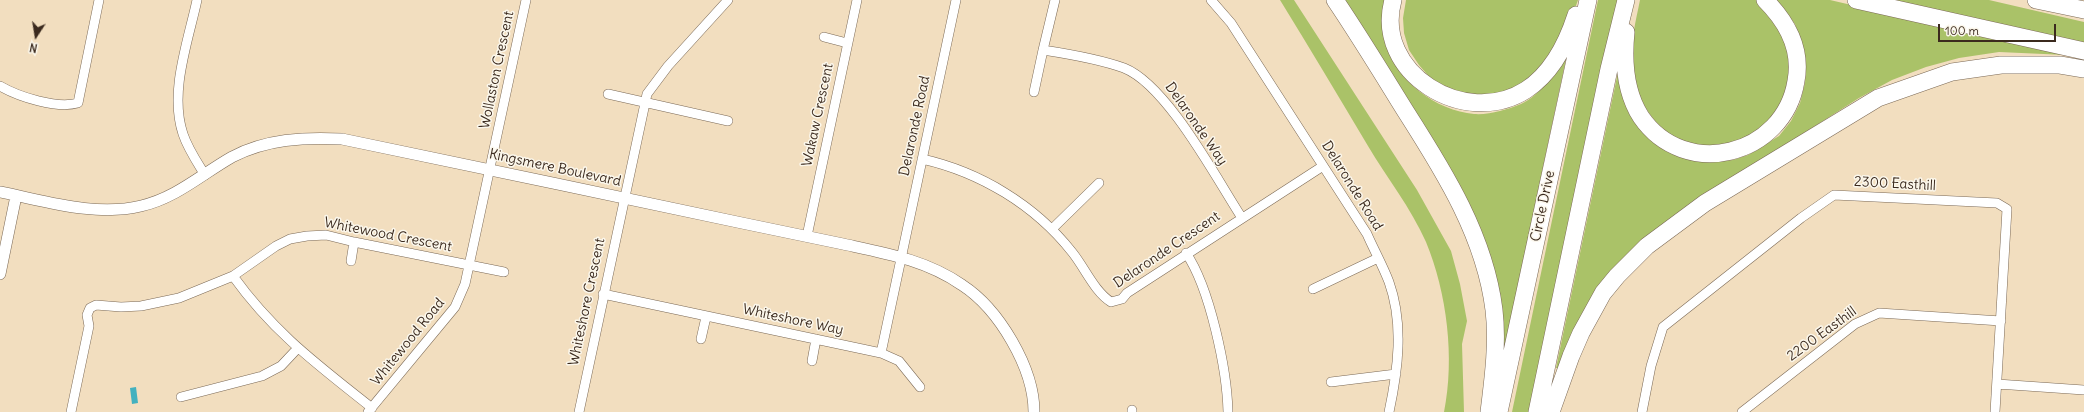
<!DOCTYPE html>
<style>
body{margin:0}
#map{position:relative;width:2084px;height:412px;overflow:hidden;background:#f2debf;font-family:Delius,sans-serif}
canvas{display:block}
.north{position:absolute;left:16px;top:16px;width:40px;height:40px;-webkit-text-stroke:3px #fbf7ec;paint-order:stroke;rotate:192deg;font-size:11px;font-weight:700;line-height:16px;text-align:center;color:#3b2a1e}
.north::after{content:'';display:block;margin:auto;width:14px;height:18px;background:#3b2a1e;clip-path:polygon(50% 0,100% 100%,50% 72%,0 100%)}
.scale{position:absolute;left:1938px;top:24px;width:118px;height:18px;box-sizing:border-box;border:2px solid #3b2a1e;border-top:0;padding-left:5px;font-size:12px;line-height:14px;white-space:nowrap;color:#3b2a1e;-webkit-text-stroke:3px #fbf7ec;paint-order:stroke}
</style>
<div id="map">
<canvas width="2084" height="412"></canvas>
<div class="north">N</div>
<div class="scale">100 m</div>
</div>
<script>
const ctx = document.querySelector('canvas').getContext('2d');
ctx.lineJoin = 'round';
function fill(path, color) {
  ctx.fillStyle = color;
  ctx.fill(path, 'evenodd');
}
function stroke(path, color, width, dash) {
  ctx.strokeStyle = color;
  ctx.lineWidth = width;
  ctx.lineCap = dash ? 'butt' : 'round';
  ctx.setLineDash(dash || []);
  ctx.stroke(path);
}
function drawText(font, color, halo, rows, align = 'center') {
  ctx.font = font + ' Delius,sans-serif';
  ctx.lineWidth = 3;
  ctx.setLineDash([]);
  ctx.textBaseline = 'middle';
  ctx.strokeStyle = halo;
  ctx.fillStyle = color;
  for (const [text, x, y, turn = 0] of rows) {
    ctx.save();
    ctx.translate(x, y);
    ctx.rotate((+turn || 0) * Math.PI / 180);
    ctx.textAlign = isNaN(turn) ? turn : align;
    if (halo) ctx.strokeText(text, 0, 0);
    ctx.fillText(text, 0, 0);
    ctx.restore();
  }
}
const green = new Path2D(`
 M1280 0H1294L1417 190 1451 251 1460 284 1467 321 1462 344 1464 412H1444C1455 358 1447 293 1426 242 1411 208 1387 178 1368 146 1339 97 1310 49 1280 0Z
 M1341 0H1387C1387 14 1385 29 1387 43 1394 80 1437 111 1474 114 1490 115 1506 110 1521 104 1540 95 1553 75 1566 59L1502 360 1488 254Z
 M1406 0H1578L1567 31 1553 57 1515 90 1471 98 1432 80 1419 65 1409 50 1404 33 1403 18Z
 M1598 0H1623L1533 412H1512Z
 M1640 0H1758L1778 20 1795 65 1774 123C1761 129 1734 145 1722 148 1713 150 1688 144 1680 140 1651 126 1635 96 1632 64 1630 43 1636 20 1640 0Z
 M1777 0H1830L2066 55 1999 52 1959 58 1926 67 1892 80 1859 98 1765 158 1657 230 1558 368H1556L1618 72 1635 120 1707 162 1733 160 1748 155 1779 136 1791 121 1800 103 1805 83 1806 65 1803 47 1795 24Z
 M1888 0H1989L2084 22V44Z`);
const water = new Path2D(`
 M136 387 138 403 132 404 130 388Z`);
const minor = new Path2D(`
 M197 0C188 42 169 92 183 134 188 149 197 162 205 175
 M1055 0 1043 50C1069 54 1099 59 1124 68 1167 85 1216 178 1242 218
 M1211 0 1231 23 1367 234C1374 250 1383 266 1389 282 1404 324 1398 370 1389 412
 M824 37 847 43
 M0 86C19 97 57 109 78 103L99 0
 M1034 92 1043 50
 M608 94 728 121
 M922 159C980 172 1035 205 1072 252 1085 268 1094 291 1111 302L1122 299 1127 293 1323 166
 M1052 229 1099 183
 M807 236 857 0
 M1186 253C1210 288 1227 370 1228 412
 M351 261 354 242
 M233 276C274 333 318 365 372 408
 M1313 289 1378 258
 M603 294 881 353 956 0
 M701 339 706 317
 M881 353 899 361 920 387
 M812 361 816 339
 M1331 382 1396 374
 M1997 384 2084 390
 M181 397 262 376 281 366 297 349
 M71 412 89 326 87 315 90 308 96 305 121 307 141 306 179 298 233 276 276 246 290 239 307 236 326 235 354 242 504 272
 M368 412 455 307 465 284 526 0
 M579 412 647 94 668 66 728 0
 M1132 412V410
 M1642 412 1651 366 1663 327 1801 218 1834 195 1997 203 2007 209 1995 412
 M1742 412 1855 324 1879 313 2001 321`);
const tertiary = new Path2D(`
 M0 192C46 201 95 217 141 206 176 198 202 174 232 157 266 139 304 137 342 139 475 166 609 195 742 223 776 230 809 237 843 244 885 253 926 260 962 285 999 309 1034 368 1034 412
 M0 274 16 196`);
const motorway = new Path2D(`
 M1335 0C1360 37 1383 75 1406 112 1445 173 1485 237 1494 310 1498 343 1493 379 1489 412
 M1393 0C1373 73 1465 129 1526 90 1552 73 1567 43 1576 15
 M1856 0 2084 51
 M2036 0 2084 10
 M1626 32C1623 61 1625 92 1641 117 1685 181 1784 156 1796 81 1802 49 1787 22 1765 0
 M1499 412 1588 0
 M1537 412 1609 69 1626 0
 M1551 412 1571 356 1581 333 1603 293 1617 276 1647 246 1705 203 1878 98 1952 72 2001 65H2060L2084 69`);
const streetNames = [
 ["Wollaston Crescent",497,70,-78],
 ["Wakaw Crescent",818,115,-78],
 ["Delaronde Way",1196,124,55],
 ["Delaronde Road",915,126,-78],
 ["Kingsmere Boulevard",555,168,12],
 ["2300 Easthill",1895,184,3],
 ["Delaronde Road",1352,186,58],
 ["Circle Drive",1543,206,-78],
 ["Whitewood Crescent",388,235,11],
 ["Delaronde Crescent",1167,250,-34],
 ["Whiteshore Crescent",587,302,-78],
 ["Whiteshore Way",793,320,12],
 ["2200 Easthill",1822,334,-36],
 ["Whitewood Road",408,342,-51]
];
fill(green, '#aac268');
fill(water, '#43b1bf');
stroke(minor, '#7b6956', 10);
stroke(tertiary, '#7b6956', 12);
stroke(motorway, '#7b6956', 18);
stroke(minor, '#fff', 9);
stroke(tertiary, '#fff', 11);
stroke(motorway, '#fff', 17);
drawText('14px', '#3b2a1e', '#fbf7ec', streetNames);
</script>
